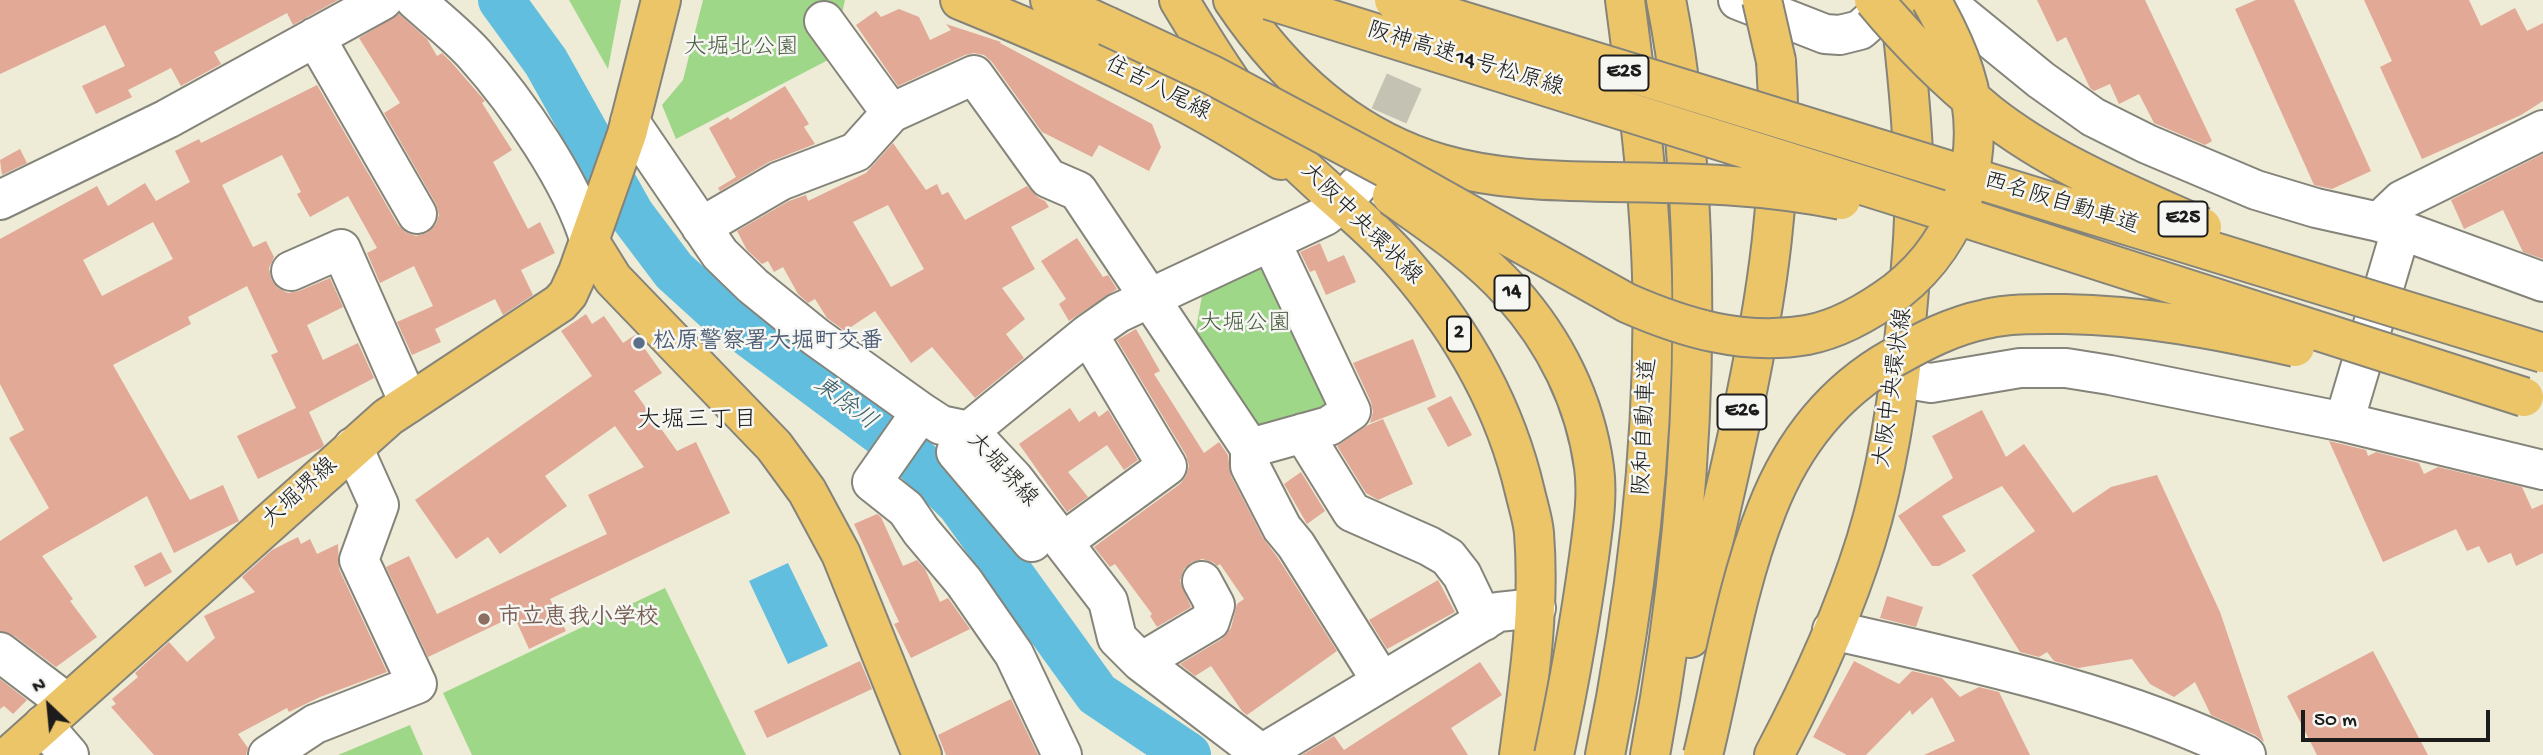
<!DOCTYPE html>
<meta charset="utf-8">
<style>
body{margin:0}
#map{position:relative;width:2543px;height:755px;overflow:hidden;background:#eeebd7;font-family:"Gochi Hand",sans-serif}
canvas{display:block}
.north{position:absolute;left:14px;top:671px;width:70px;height:70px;-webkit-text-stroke:5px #f6f6f2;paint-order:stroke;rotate:334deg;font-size:19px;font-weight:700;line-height:28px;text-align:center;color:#1c1c1c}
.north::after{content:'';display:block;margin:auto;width:24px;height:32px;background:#1c1c1c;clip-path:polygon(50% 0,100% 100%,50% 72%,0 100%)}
.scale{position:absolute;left:2301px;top:710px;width:189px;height:32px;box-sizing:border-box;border:4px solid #1c1c1c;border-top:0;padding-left:9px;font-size:21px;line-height:24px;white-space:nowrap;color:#1c1c1c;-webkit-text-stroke:5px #f6f6f2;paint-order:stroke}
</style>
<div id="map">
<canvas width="2543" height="755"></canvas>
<div class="north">N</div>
<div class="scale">50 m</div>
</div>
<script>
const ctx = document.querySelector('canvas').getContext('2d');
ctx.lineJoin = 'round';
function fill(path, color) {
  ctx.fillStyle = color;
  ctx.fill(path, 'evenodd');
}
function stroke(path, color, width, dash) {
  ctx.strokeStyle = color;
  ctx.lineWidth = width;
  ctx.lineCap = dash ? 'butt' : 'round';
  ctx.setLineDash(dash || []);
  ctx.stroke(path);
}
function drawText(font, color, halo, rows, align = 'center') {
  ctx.font = font + ' "Gochi Hand","Klee One",sans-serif';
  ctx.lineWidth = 5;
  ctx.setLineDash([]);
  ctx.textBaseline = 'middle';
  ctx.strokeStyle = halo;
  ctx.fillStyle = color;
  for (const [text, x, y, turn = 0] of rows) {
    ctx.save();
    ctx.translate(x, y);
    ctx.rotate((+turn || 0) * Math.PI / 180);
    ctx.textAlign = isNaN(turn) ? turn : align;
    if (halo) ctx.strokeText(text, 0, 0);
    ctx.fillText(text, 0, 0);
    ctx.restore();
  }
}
const green = new Path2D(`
 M569 0H621L608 69Z
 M703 0H845L832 58 676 139 662 105 683 80Z
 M1262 255 1330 391 1324 414 1293 423 1254 426 1195 335 1204 284Z
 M665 588 746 755H472L443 693Z
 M410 725 423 755H338Z`);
const water = new Path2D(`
 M788 563 828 646 788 664 749 581Z`);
const river = new Path2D(`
 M501 0 546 62 631 214 674 271 718 311 910 454 960 504 1097 694 1188 755`);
const building = new Path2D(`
 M0 0H338L293 25 287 13 214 52 221 64 181 86 171 68 128 90 132 97 96 114 82 86 125 66 105 25 0 74Z
 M2037 0H2145L2212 141 2205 145 2154 123 2139 94 2119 104 2110 84 2094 91 2090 88 2066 37 2057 42Z
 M2256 0H2294L2371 171 2332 189 2314 185 2235 9Z
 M2364 0H2469L2481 26 2515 8 2527 31 2543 23V101L2521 115 2422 159 2380 67 2392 61Z
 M899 9 919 17 930 40 951 30 946 24 1001 42 1000 43 1152 124 1161 147 1149 171 1099 145 1092 157 1042 132 992 62 984 55 974 53 965 55 898 86 856 25 876 11 881 17Z
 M399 14 427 39 437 56 442 53 452 63 485 101 482 103 512 150 493 162 528 229 540 222 555 253 521 270 533 295 503 315 495 299 435 329 441 342 412 355 397 322 433 306 414 266 380 283 367 253 377 248 348 196 310 217 297 194 301 192 282 155 222 185 253 247 266 241 274 257 269 268 271 279 278 288 288 293 299 291 330 278 343 307 307 325 323 360 358 343 374 378 309 412 324 445 321 448 258 479 237 436 296 408 271 355 278 352 247 286 188 317 191 324 113 365 190 500 223 485 239 521 174 553 147 496 42 556 73 599 70 601 97 637 56 667 13 635 0 631V541L49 508 9 438 24 430 0 384V239L97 186 108 206 145 183 156 201 190 182 175 151 199 139 201 143 317 85 398 225 407 233 416 236 427 233 436 224 439 215 436 204 384 113 400 103 359 38ZM153 222 173 259 102 296 83 260Z
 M785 86 809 124 804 127 815 144 769 162 720 191 718 188 736 177 709 128 728 117 730 120Z
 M893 143 926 190 937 184 942 195 948 192 965 220 1027 186 1039 198 1045 201 1049 207 1011 227 1035 269 1002 288 1025 319 1006 334 1024 358 975 398 932 347 911 363 875 311 845 331 827 318 815 299 808 303 798 294 783 267 774 272 768 261 762 264 747 250 737 231 789 201 806 195 808 201 866 173ZM888 205 924 269 891 287 853 222Z
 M20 149 27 163 2 175 0 160Z
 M2543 154V259L2523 252 2503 210 2464 229 2451 200Z
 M1077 238 1103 277 1108 275 1117 289 1069 321 1059 304 1066 299 1041 261Z
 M1320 243 1328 262 1344 255 1356 282 1326 295 1315 270 1310 272 1300 252Z
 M586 314 592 324 604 316 623 343 635 335 662 373 634 391 677 451 696 442 730 513 550 599 566 631 529 649 514 616 428 657 386 567 409 556 437 614 607 534 588 495 644 467 615 426 545 476 567 506 500 554 488 537 456 559 415 500 592 376 561 331Z
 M1136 329 1160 371 1154 374 1204 453 1219 442 1228 455 1231 476 1263 538 1278 558 1337 651 1247 715 1242 711 1211 666 1195 676 1180 664 1222 639 1231 628 1237 604 1244 599 1220 564 1217 566 1213 562 1202 559 1192 562 1184 569 1180 581 1191 607 1157 627 1150 616 1152 614 1115 564 1110 567 1094 547 1180 484 1186 476 1189 466 1186 455 1117 340Z
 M1413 339 1436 397 1370 423 1373 412 1371 402 1353 363Z
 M1451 396 1472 435 1448 447 1427 408Z
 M1070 408 1079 422 1095 411 1099 417 1108 410 1138 460 1124 470 1107 445 1068 472 1088 497 1067 512 1019 444Z
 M1982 410 2006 457 2024 444 2073 513 2111 487 2157 475 2220 612 2264 742 2255 735 2211 715 2195 682 2174 697 2150 684 2132 659 2078 668 2054 661 2047 652 2039 657 2020 652 1972 575 2035 531 2002 486 1942 516 1966 551 1939 566H1932L1898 516 1953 478 1932 436Z
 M1383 419 1413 484 1378 500 1366 493 1337 446 1366 426Z
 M2329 441 2366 450 2368 456 2376 452 2419 463 2424 474 2438 467 2522 487 2532 509 2543 504V553L2516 566 2511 553 2488 563 2479 546 2467 551 2456 529 2383 562Z
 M1301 472 1325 511 1307 524 1284 484Z
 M877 514 881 517 903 566 917 560 925 569 940 602 948 598 970 629 911 658 894 624 899 622 854 524Z
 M298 537 301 544 310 539 317 554 338 544 339 569 387 672 320 697 289 712 287 708 238 734 248 748 246 755H154L111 707 116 704 112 699 138 677 135 673 169 642 187 662 215 638 204 616 255 592 242 577 272 550Z
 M161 552 172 572 145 587 134 566Z
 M1438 580 1455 612 1387 649 1369 620Z
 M1887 596 1923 607 1916 627 1880 618Z
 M2373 651 2428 755H2317L2287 696Z
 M860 661 872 689 767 738 754 711Z
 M1854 661 1899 684 1912 671 1942 678 1960 697 1979 687 1999 692 2030 755H1924L1955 741 1932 697 1912 715 1910 710 1866 755H1847L1813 737Z
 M1480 662 1502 695 1451 728 1468 755H1302L1334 736 1344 750Z
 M0 679 27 700 13 714 4 706 0 709Z
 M1011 699 1038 755H946L938 735Z`);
const minorTunnel = new Path2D(`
 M1366 168 1432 18`);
const minor = new Path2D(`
 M415 0C435 18 457 35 475 55 517 102 572 181 590 242
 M1738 0 1825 34 1840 35 1860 30 1894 0
 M1940 0 1944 1 2041 80 2093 117 2147 144 2256 190 2316 208 2379 222 2543 282
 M824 21 891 113
 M315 37 417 214
 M630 122 720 254 753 286 816 337 921 412 941 425 969 431 1014 479 1108 601 1117 638 1141 662 1263 755
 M0 200 167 119 383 0
 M2379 222 2402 200 2543 130
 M701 227 780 181 856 152 891 113 974 75 1048 178 1078 191 1250 448V466L1282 528 1296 545 1382 682
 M291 271 341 249 409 403
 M1901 378 1931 383 2020 368H2066L2110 375 2344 422 2543 470
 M921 412 872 482 906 509 921 531 964 582 1014 654 1062 755
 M2344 422 2401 230
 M969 431 1088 334 1118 313 1325 216 1343 202 1358 185
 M1303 433 1352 512 1429 546 1448 557 1462 575 1484 621
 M1250 448 1329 426 1351 411 1271 242
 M956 452 1032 542
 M1063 542 1167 466 1088 334
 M1832 630C1968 661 2122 693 2246 755
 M0 652 67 703
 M1141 662 1210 621 1215 605 1202 581
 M43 725 69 755
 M268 755 315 724 417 684 359 560 379 505 353 447
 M1260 755 1498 612 1536 608`);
const major = new Path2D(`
 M960 0C1070 45 1182 93 1281 160
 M1179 0C1212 55 1248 113 1294 159 1330 195 1372 226 1405 265 1462 331 1505 406 1525 492 1528 505 1533 520 1534 533 1540 608 1529 682 1519 755
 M590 242 613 279 774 446 807 491 841 554 922 755
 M10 755 388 417 560 303 568 294 578 272 627 134 661 0
 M1774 755C1810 687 1843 615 1866 541 1889 466 1900 389 1907 312 1911 266 1916 220 1914 174 1912 116 1906 58 1899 0`);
const highway = new Path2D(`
 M1050 0 1107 26
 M1233 0C1284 76 1352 138 1441 164 1496 180 1554 181 1610 182
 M1690 638C1708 566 1725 493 1741 420 1767 299 1785 186 1776 61
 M1605 755C1637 597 1656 436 1652 275 1649 183 1637 91 1625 0
 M1650 755C1682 584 1697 411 1691 237 1688 158 1682 78 1666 0`);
const highwayBridge = new Path2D(`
 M1269 0 1891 194 2524 397
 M1394 0 2543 353
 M1762 0 1776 61
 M1874 0C1908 41 1947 80 1988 113 2051 163 2130 195 2202 227
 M1107 26 1212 75 1392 171 1627 303C1684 328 1744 346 1807 335 1840 329 1870 311 1897 291 1962 240 1990 152 1964 72 1956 47 1944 23 1931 0
 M1610 182C1691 183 1762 184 1841 200
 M1392 196C1433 225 1477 254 1511 292 1555 341 1585 401 1594 467 1598 496 1593 527 1589 557 1580 623 1568 689 1554 755
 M1703 755C1723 673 1736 587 1767 509 1792 445 1833 392 1893 358 1923 341 1952 326 1986 319 2011 313 2039 314 2065 314 2143 315 2219 330 2295 347`);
const markers = [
 [639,343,7,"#5c6f8a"],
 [484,619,7,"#8d6e63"]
];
const shields = [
 [1624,73,49],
 [2183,219,49],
 [1512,293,35],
 [1459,334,24],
 [1742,412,49]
];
const shieldNames = [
 ["E25",1624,73],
 ["E25",2183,219],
 ["14",1512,293],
 ["2",1459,334],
 ["E26",1742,412]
];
const parkNames = [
 ["大堀北公園",741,49],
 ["大堀公園",1245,325]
];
const streetNames = [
 ["阪神高速14号松原線",1465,61,17],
 ["住吉八尾線",1157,90,27],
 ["西名阪自動車道",2061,205,17],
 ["大阪中央環状線",1360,225,45],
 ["大阪中央環状線",1895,388,-82],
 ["阪和自動車道",1647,427,-87],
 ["大堀堺線",1001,471,47],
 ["大堀堺線",301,494,-42]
];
const serviceNames = [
 ["松原警察署大堀町交番",653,343]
];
const educationNames = [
 ["市立恵我小学校",498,619]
];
const waterNames = [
 ["東除川",844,405,37]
];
const neighbourhoodNames = [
 ["大堀三丁目",697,422]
];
fill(green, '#9fd789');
fill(water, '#61bedf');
stroke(river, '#61bedf', 46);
fill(building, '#e1a996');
stroke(minorTunnel, '#c4c2b2', 38, [38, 19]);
stroke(minor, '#85847a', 42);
stroke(major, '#85847a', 42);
stroke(highway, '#85847a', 42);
stroke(minor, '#fff', 38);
stroke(major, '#ecc569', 38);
stroke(highway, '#ecc569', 38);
stroke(highwayBridge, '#85847a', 42, []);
stroke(highwayBridge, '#ecc569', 38);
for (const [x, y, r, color] of markers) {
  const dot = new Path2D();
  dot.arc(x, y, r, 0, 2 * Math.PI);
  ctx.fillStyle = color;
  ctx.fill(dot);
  stroke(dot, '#f6f6f2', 2.5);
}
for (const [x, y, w] of shields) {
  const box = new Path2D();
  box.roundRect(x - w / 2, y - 17.5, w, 35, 5);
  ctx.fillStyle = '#f6f6f2';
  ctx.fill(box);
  stroke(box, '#1c1c1c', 2);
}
drawText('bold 21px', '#1c1c1c', null, shieldNames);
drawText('23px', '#4a5d42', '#f6f6f2', parkNames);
drawText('23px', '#1c1c1c', '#f6f6f2', streetNames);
drawText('bold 23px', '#4e5e75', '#f6f6f2', serviceNames, 'left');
drawText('bold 23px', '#785e54', '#f6f6f2', educationNames, 'left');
drawText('italic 24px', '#385d6a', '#f6f6f2', waterNames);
drawText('24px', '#1c1c1c', '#f6f6f2', neighbourhoodNames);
</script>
